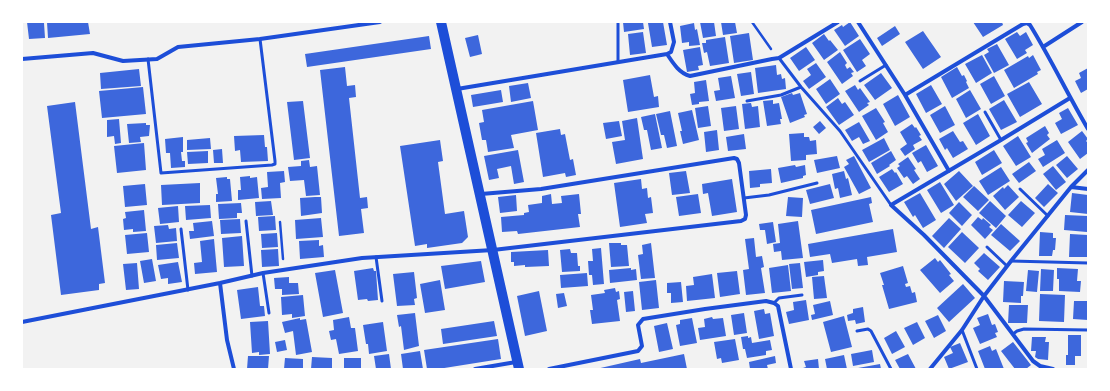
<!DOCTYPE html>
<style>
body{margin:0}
#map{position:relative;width:1110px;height:391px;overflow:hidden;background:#f2f2f2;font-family:"Noto Sans",sans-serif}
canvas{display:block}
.frame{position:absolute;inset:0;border:23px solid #fff;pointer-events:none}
</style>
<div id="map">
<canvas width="1110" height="391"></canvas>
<div class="frame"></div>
</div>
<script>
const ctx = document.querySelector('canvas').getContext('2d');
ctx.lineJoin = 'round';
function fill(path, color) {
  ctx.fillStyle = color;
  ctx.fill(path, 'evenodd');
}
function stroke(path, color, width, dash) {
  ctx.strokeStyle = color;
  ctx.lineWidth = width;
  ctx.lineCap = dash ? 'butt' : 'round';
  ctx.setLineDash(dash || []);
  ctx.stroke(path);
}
const building = new Path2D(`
 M27 22 44 23 45 38 29 39Z
 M47 22H88L90 34 48 38Z
 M623 22H643L644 29 624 32Z
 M654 22H663L667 45 652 47 648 23Z
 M700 22H714L716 36 703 38Z
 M721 22H735L737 33 723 35Z
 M850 22 859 36 845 46 834 30 842 25 843 27Z
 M973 22H1002L1003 25 983 37Z
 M694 23 695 30 697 29 700 45 689 46V42L682 43 680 26Z
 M895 26 900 34 882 46 877 38Z
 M923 31 941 57 923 69 905 42Z
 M643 32 646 53 630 55 628 34Z
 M1017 32 1020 36 1026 32 1033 45 1025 50 1027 53 1017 59 1005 39Z
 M749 33 753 60 734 63 730 36Z
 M824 34 829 41 830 40 838 50 824 60 812 43Z
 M478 35 482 54 470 57 465 38Z
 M429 36 431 49 307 67 305 54Z
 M725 37 729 63 710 66 707 52 704 53 702 43H706V40Z
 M860 39 870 54 862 60 866 66 857 72 843 50Z
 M997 44 1009 65 994 73 984 55 989 52 987 49Z
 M700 47 703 65 698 66 699 70 687 72 683 50Z
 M806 47 815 60 799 71 790 58Z
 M840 52 847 63 845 65 847 69 850 67 854 72 851 73 853 76 842 84 827 62Z
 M982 55 992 73 976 83 965 64Z
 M1033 55 1041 70 1037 72 1038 74 1014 88 1004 70 1028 56 1029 58Z
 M816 63 826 77 809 89 803 81 811 75 807 69Z
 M776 65 777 75 781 74 782 79 785 78 786 89 758 93 755 68Z
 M345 67 347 86 355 85 356 97 349 98 360 198 367 197 368 208 361 209 364 233 339 236 320 70Z
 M957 67 962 76 964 75 967 81 966 82 969 88 952 98 941 77Z
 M1088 68V89L1081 93 1075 81 1081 78 1079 73Z
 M139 69 141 86 101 89 100 73Z
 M751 72 754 94 741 96 737 74Z
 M881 73 892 88 875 100 864 85Z
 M650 75 654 97 658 96 659 107 628 112 623 80Z
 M731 76 735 98 716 101 714 91 720 90 718 78Z
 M994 76 1005 96 991 104 980 84Z
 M830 79 840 94 826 104 816 89Z
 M706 80 709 101 699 102V104L692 105 690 94 695 93 694 82Z
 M1029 82 1042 104 1020 117 1007 94Z
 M528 83 531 98 511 102 509 86Z
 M855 85 858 90 860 88 870 102 867 103 869 105 859 112 845 91Z
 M931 85 942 104 926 113 916 94Z
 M143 87 146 114 102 118 99 91Z
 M501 90 503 102 473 107 471 95Z
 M970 90 981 109 966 118 956 99Z
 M792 93 793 95 800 93 807 114 804 115 805 117 790 123 781 97Z
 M898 95 910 117 895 126 883 104Z
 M838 98 842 104 845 102 854 115 839 125 826 107Z
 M773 100V104L779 103 782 119H780L781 124 767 126 763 101Z
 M1004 100 1017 122 1001 130 989 109Z
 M303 101 310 158 294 160 287 102Z
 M533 101 538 130 511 135 514 148 488 152 486 140H482L479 123 484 122 482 110Z
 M75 102 91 229 98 227 105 283 99 284V290L61 295 51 215 61 213 47 106Z
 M751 103 752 107 758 106 760 127 745 129 742 104Z
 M708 106 711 126 698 128 695 108Z
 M736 106 739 129 724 131 721 108Z
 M945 106 955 125 940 133 930 115Z
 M876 108 885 122 883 123 888 132 876 140 862 116Z
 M1068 108 1078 125 1061 134 1055 123 1062 119 1059 113Z
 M692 110 699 140 683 144 680 131H682L678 113Z
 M670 111 677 146 667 148 664 135H661L656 114Z
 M655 114 662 148 651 150 647 130H644L641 117Z
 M978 114 990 136 976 145 963 123Z
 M637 118 643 159 616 164 612 142 625 140 622 121Z
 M119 119 121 143 115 144 114 136 107 137V120Z
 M619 121 622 136 606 139 603 123Z
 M820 121 826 128 819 134 813 127Z
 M859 122 870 141 863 144 859 137 852 141 845 130Z
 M146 123V125H150L149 136 140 137 141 142 129 143 127 124Z
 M912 124 915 128 916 127 921 135 919 136 922 140 913 145 915 149 905 156 900 149 907 144 900 132Z
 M1045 126 1049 133 1047 135 1050 139 1032 153 1026 143 1028 142 1026 138Z
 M560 129 561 135 565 134 570 160 573 159 576 175 566 177 565 173 543 177 536 133Z
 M717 130 719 150 706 152 704 132Z
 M953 131 960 142 963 141 968 149 953 158 947 148 945 150 939 139Z
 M1082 131 1088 139 1086 141 1088 143V153L1080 159 1068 142Z
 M804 133V137H809L810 141 816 140 817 154 806 155V160L791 161 789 134Z
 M744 134 746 149 728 151 726 137Z
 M264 135 265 147H267L268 161 241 162 240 150 235 151 234 136Z
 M1018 136 1031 157 1016 166 1003 146Z
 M183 137V152H181L182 161H185V167L171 168 170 153H166L165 139Z
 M210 138 211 149 187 150V140Z
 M884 138 890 150 869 162 862 150Z
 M440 140 443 161 438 162 445 214 464 211 468 237 462 243 427 248V244L415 246 400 146Z
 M1057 140 1065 153 1043 167 1038 159 1045 155 1042 149Z
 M144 143 146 170 117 173 114 146Z
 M926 145 938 166 927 172 921 161 918 163 912 153Z
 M222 149 223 163H214L213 150Z
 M518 150 524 182 514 184 511 166 497 169 499 178 489 180 484 156Z
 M994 150 1002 163 982 175 975 162Z
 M208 151V163L188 164 187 152Z
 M891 151 896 160 889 165 890 166 877 174 871 163Z
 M837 156 840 168 817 173 814 160Z
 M854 156 871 188 859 194 844 167 849 164 846 160Z
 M1067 156 1078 169 1067 178 1056 165Z
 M908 157 916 169 914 170 920 179 913 184 907 176 904 178 897 168 900 166 898 164Z
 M309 160 310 167 317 166 320 195 306 196 304 180 290 181 288 167 301 166V161Z
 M1029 162 1036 171 1019 183 1012 174Z
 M795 165 796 167 805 165 806 175 803 176V178L781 183 778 168Z
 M1053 166 1066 182 1056 190 1043 174Z
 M1001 167 1010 181 988 195 979 181Z
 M771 169 772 183 760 184V187L750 188 749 171Z
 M892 169 895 173 896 172 903 184 889 192 879 177Z
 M284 171 285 182 280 183 281 198 262 199 261 188 268 187 267 172Z
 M686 171 690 193 672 195 669 173Z
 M844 171 846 179 848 178 852 195 840 198 838 188 835 189 832 174Z
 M959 171 973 186 956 201 944 184Z
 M250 176V178L257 177 259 198 238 200V190H241L240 177Z
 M227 177V179H230L232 201 216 202V194H218L216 178Z
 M641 179 642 189 647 188 648 198 651 197 653 213 645 214 647 223 620 227 614 183Z
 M732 179 737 212 712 216 708 193 703 194 702 184Z
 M940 182 954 205 941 213 927 190Z
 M200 183V203L162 205 161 185Z
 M145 184 147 205 125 207 123 186Z
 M830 184 834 198 810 204 806 190Z
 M1048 184 1058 193 1044 207 1035 198Z
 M1008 185 1019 197 1005 210 993 196 1003 187 1004 189Z
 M974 186 989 200 978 211 963 197Z
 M920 193 936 220 923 228 915 215 913 217 904 202Z
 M1072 193 1088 195V214L1070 212Z
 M551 194 552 204 562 203 561 196 579 194 581 214H578L580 227 518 234 517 231 502 232 501 217 524 215V213L529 212 528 205 542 203V196Z
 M698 194 701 213 679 216 676 197Z
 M516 195 517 211 500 213 498 197Z
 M315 197H321L322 213 301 216 300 198Z
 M788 197 803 198 802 217 786 216Z
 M871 197 872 203 869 204 873 222 816 234 811 210Z
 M271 201 273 215 256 216 255 202Z
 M990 201 1006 216 996 228 979 213Z
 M1021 201 1035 213 1022 227 1008 215Z
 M959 202 972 215 962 226 949 213Z
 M241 203 242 213H237V218L219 219 218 204Z
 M210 205 211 218 186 220 185 206Z
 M178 206 179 222 160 224 158 208Z
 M144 210 146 231 133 232V229L124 230 123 219 126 218 125 212Z
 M1065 215 1088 216 1087 232 1064 230Z
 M275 216 276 230 259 231 258 217Z
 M978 217 982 220 983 218 991 225 989 227 993 230 985 239 971 225Z
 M321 218 323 237 296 239 295 220Z
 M949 218 961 229 944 248 932 236Z
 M240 219 241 233 221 234 220 220Z
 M212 221 214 236 190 239 189 231H194L193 223Z
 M798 221 803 258 782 260 781 251 774 252 773 244 780 243 778 224Z
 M773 222 776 242 767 244 765 230H760L759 224Z
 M1001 224 1020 241 1010 251 991 235Z
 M168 225 169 229 176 228 177 241 156 243 154 226Z
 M893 229 897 252 867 257 868 265 858 266 857 259 832 263 830 254 810 257 808 244Z
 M962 232 979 248 965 263 948 247Z
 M1040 232 1053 233V238H1056L1055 250H1053L1052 256H1039Z
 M147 233 149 252 127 254 125 235Z
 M277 233 278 247 262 248 261 234Z
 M1070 234 1088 235V257H1069Z
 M242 236 244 266 224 267 222 238Z
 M754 238 756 257 762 256 764 267 761 268 765 293 746 295 743 270 749 269 745 239Z
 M214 239 217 272 195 274 194 263 202 262 200 241Z
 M319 240V246L323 245 324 257 300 259 299 241Z
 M177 243 179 258 157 260 156 245Z
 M609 243H621V245H627L629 266 611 267Z
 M651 243 655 278 641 279 638 255 643 254 642 245Z
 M601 248 604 284 593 285 592 275H589L588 261H593L592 249Z
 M278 249 279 266 262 267 261 250Z
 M570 249 571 253H577L578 266H580V271L562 272 560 250Z
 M548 250 549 266 525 267V265L514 266V262H511V252Z
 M984 253 1000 267 988 280 978 271 980 269 974 263Z
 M935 258 938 262 940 260 951 274 949 275 954 281 940 293 920 270Z
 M152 259 156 281 144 283 140 261Z
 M823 260 824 271 818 272V275L806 277 804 262Z
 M481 261 485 282 445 289 441 266Z
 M178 262 182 282 168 284V278L161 279 158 265Z
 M137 263 139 289 126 290 123 264Z
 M800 263 803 288 792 289 789 264Z
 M788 265 791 291 772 293 769 268Z
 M903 266 908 283 905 284 906 287 910 286 912 293 915 292 917 302 889 309 882 285H884L880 273Z
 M373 268 374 271H376L378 300 368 301 367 299 358 300 354 271Z
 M631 268V270L636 269 637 280 610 283 609 270Z
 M1057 268 1078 269 1077 281H1081L1080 292 1059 291V279H1057Z
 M1041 269 1054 270 1053 291H1040Z
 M335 270 343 313 323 317 315 273Z
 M1028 270 1039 271 1037 292 1026 291Z
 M737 271 740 294 720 297 717 273Z
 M414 272 417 298 414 299 415 305 397 306 393 274Z
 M587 273 588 286 561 288 560 275Z
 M712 274 715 298 687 301 686 286 694 285 693 277Z
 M824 276 827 298 814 299 812 277Z
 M289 277V283H298L299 294 282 295V289H275L274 278Z
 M440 280 445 310 425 313 420 284Z
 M656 280 659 308 642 310 639 282Z
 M1004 281 1024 282 1023 296H1021V303L1003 302Z
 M681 282 683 302 671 303V293H667V283Z
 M963 284 975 298 949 322 937 308Z
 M258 287 260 306H264L265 316 241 319 237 290Z
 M615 288 616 292 619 291 620 299 617 300 620 321 592 324 590 310H593L591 295 605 293 604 290Z
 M539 291 547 331 525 336 517 296Z
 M633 291 635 311 626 312 624 292Z
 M564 293 567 306 558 308 556 294Z
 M1040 294 1065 295 1064 322 1039 321Z
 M303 295 305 316 292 318V314L282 315 281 297Z
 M806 300 809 320 789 324 786 312 794 310 793 302Z
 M830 301 833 315 812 320 811 315 815 314 813 305Z
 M1074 301H1088V320L1073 319Z
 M1009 305H1028L1027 323H1008Z
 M863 307 865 322 856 324 855 320 848 321 847 315 853 313V309Z
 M764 309 765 314 770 313 774 336 759 339 754 311Z
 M415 313 419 346 404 350 401 326 399 327 397 315Z
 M744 313 747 333 734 335 731 315Z
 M988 314 992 325 995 324 998 332 995 333 997 337 980 344 973 328 980 325 977 318Z
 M938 315 946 331 934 338 925 321Z
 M844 316 852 347 831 352 823 322Z
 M349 317 351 328H355L358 351 339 354 336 339 331 340 329 331 334 330 333 320Z
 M712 317 713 319 723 318 726 336 700 340 698 328 705 327 704 319Z
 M300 318V320L306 319 312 352 296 355 293 331 285 333 282 322Z
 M692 318 697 343 680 346 676 325 680 324V320Z
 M268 321 270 354 259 355V352L252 353 250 322Z
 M494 321 497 336 443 344 441 329Z
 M383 322 387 351 369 354 368 344H366L363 325Z
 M917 322 925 338 913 345 904 328Z
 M667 323 673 349 659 352 654 326Z
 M896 331 905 347 892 354 884 338Z
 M1068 335H1081V356H1075V365H1066V355H1068Z
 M748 336V338L751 337 752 343 770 340 772 350 766 351V355L747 358 745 349H743L741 337Z
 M1032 337H1046L1045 342H1049L1048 360 1038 359 1035 357 1036 351H1031Z
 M498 339 501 359 438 369H427L424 350Z
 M735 339 739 360 722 363 721 358 717 359 714 342Z
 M285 340 287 350 277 352 275 342Z
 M1013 342 1031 365 1026 369H1015L1001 351Z
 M960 343 968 362 949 369 944 357 953 353 950 347Z
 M990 346 992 351 996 349 1004 369H985L978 351Z
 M872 350 874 362 853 366 851 354Z
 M420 351 423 369H403L401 354Z
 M389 354 391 369H376L374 356Z
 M684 354 687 369H596L640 359 641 363Z
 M908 354 916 369H900L895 360Z
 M844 355 847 369H827L825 359Z
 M248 356H269L268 369H247Z
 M775 356 776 363 767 365 768 369H750L749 362Z
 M312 357 332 358V369H311Z
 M285 358 303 359V369H284Z
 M344 358H361V369L344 368Z
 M818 359 819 369H803V368L806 367 804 361Z
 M880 364 881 369H858V368Z`);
const path = new Path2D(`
 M752 22 771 49
 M280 222 283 259`);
const service = new Path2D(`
 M618 22V62
 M779 58 801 87 840 131 891 205
 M148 59 161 173 272 165 275 164V161L260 39
 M860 81 886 65
 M747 101 781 95 801 87
 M985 112 1001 140
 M1020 189 1048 216
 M744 198 769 195 817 183
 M246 221 252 276
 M181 229 188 290
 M987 247 1007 266
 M376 257 382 301
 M1011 261 1088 263
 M263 273 269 313
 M774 303 779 298 802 295
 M962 330 977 369
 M857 331 868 329 871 331 891 369
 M1013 334 1017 331 1024 329 1088 330`);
const minor = new Path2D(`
 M858 22 905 95 949 171
 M1043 47 1082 22
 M667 54 671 52 674 42 670 22
 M22 59 93 53 123 61 157 59 178 47 260 39 380 22
 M457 89 667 54C673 63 679 73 690 76L772 59 779 58 838 22
 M905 95 1023 24 1027 23 1030 25C1051 59 1068 95 1088 129
 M1071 187 1088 189
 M220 283 227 340 234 369
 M22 322 220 283 263 273 362 258 493 250 741 221 745 219 746 215 739 163 737 159 734 158 541 189 481 194
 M475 369 516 362
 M549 369 638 351 642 346 638 325 643 319 705 309 766 301 774 303 778 306 791 369
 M930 369 962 330 984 296 1011 261 1071 187 1088 170
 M1053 369 1040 366 1033 361 984 296 924 235 891 205 1001 140 1070 98`);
const primary = new Path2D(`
 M441 22 519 369`);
fill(building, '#3d67dc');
stroke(path, '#1d4ed8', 2.5);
stroke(service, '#1d4ed8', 3);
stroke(minor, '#1d4ed8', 4);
stroke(primary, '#1d4ed8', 10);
</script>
